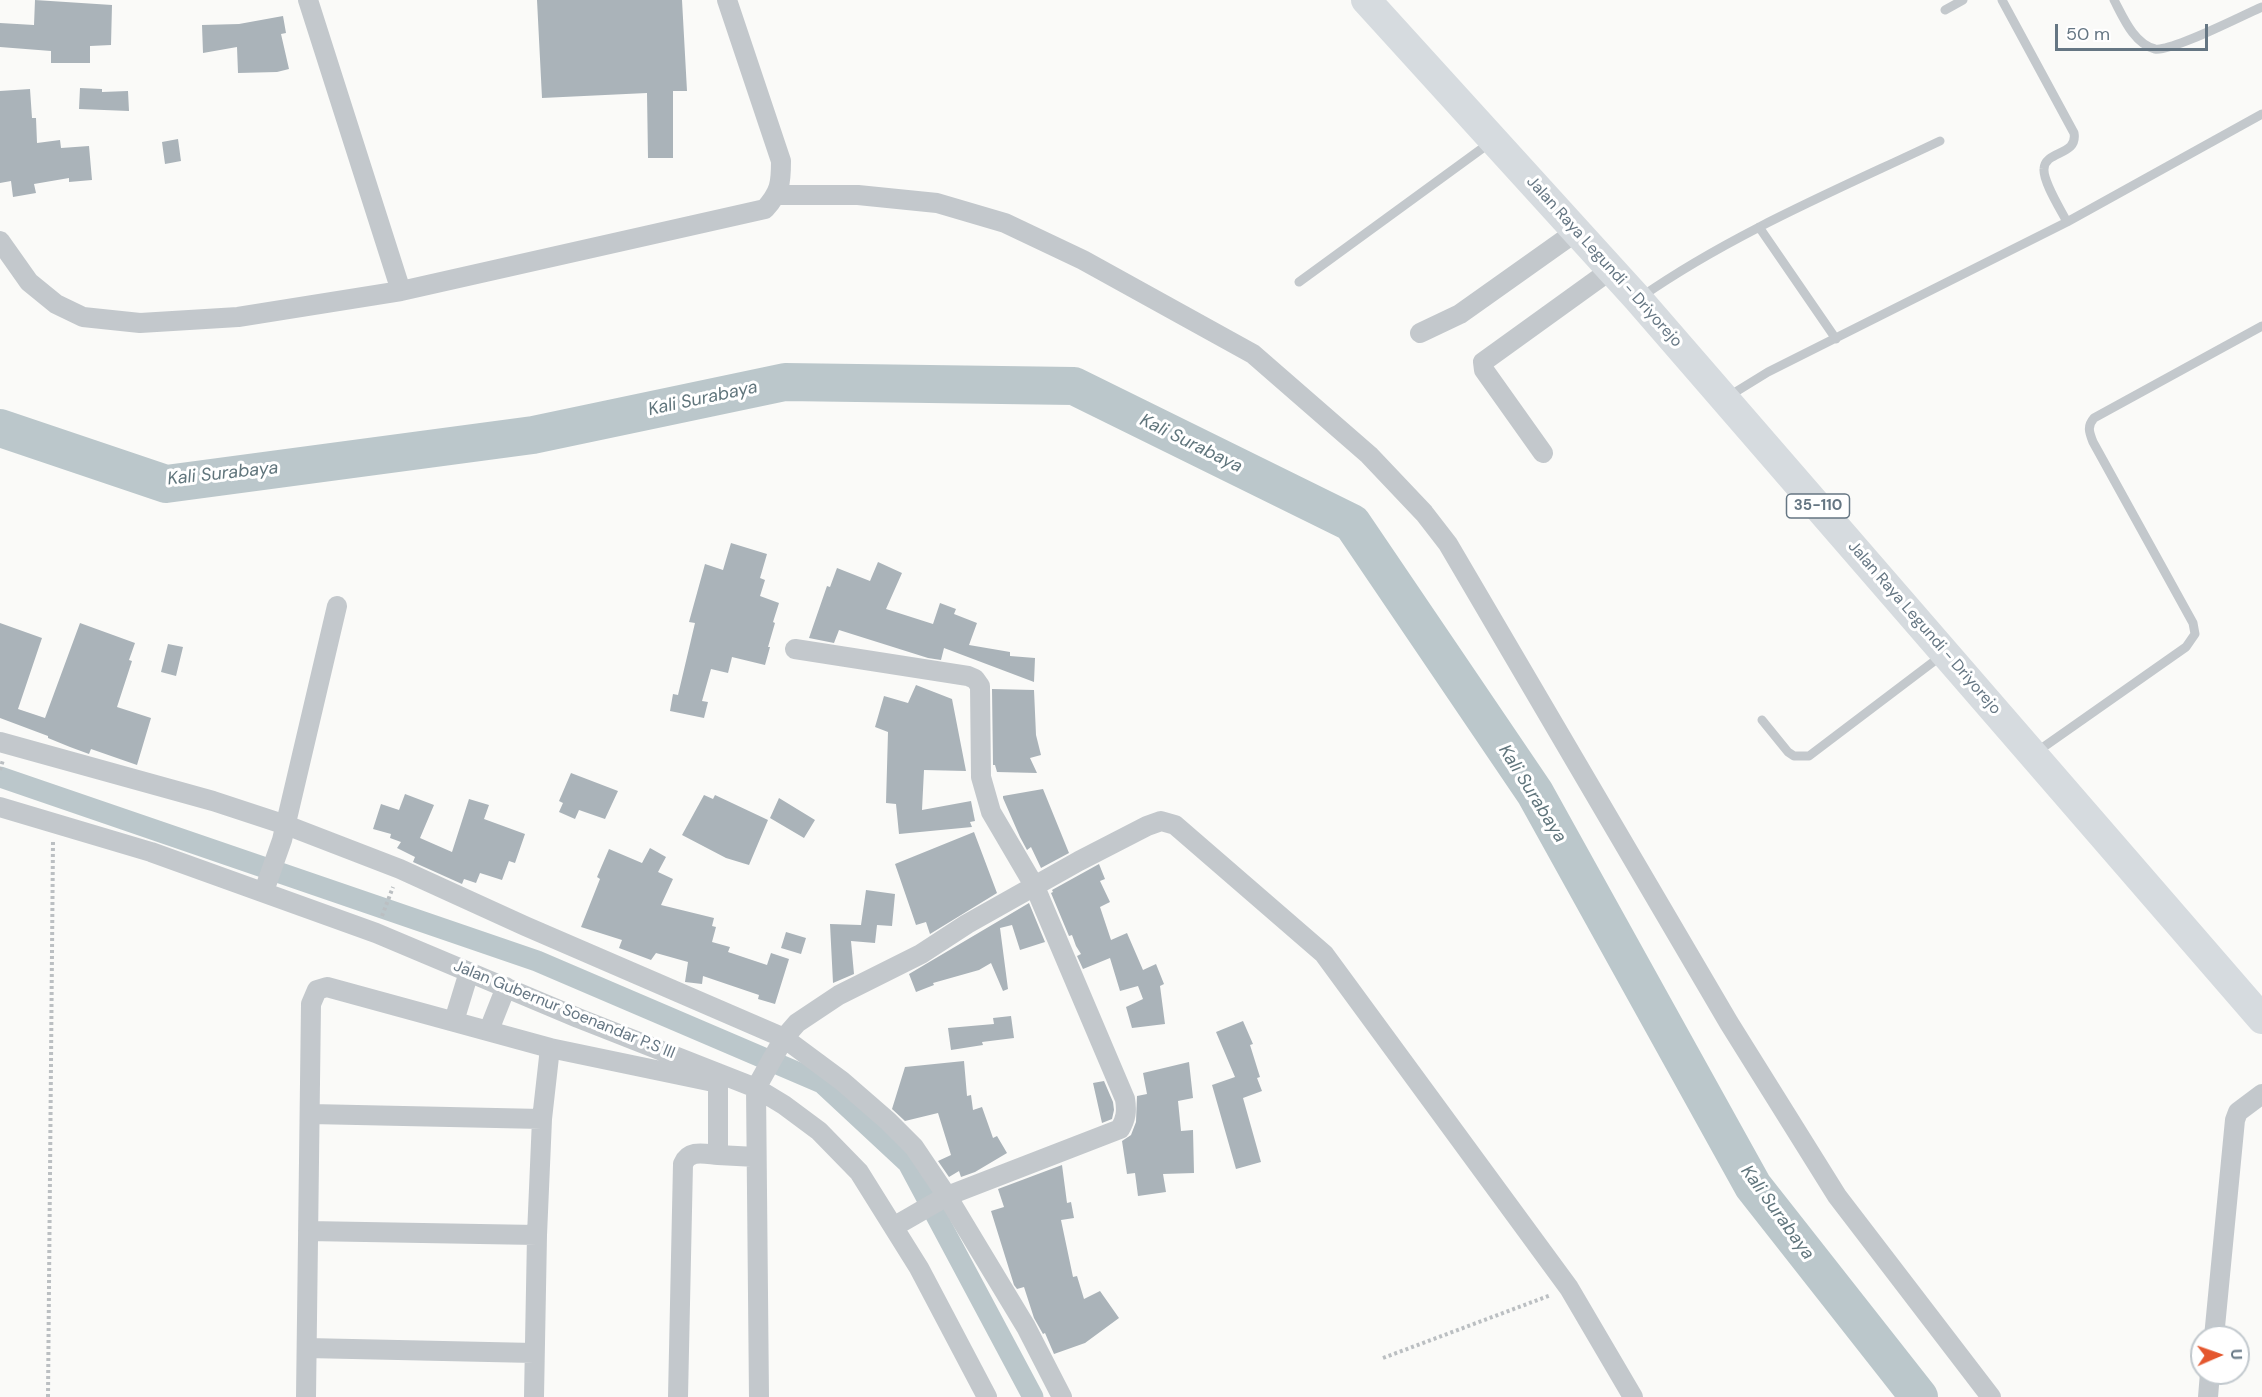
<!DOCTYPE html>
<style>
body{margin:0}
#map{position:relative;width:2262px;height:1397px;overflow:hidden;background:#fafaf8;font-family:"DM Sans",sans-serif}
canvas{display:block}
.north{position:absolute;left:2190px;top:1325px;width:60px;height:60px;box-sizing:border-box;background:#fff;border:2px solid #c1c8cd;border-radius:50%;rotate:88deg;font-size:16px;font-weight:700;line-height:24px;text-align:center;color:#657683}
.north::after{content:'';display:block;margin:auto;width:21px;height:27px;background:#e4572e;clip-path:polygon(50% 0,100% 100%,50% 72%,0 100%)}
.scale{position:absolute;left:2055px;top:24px;width:153px;height:27px;box-sizing:border-box;border:3px solid #657683;border-top:0;padding-left:8px;font-size:18px;line-height:21px;white-space:nowrap;color:#657683;-webkit-text-stroke:4px #fff;paint-order:stroke}
</style>
<div id="map">
<canvas width="2262" height="1397"></canvas>
<div class="north">U</div>
<div class="scale">50 m</div>
</div>
<script>
const ctx = document.querySelector('canvas').getContext('2d');
ctx.lineJoin = 'round';
function stroke(path, color, width, dash) {
  ctx.strokeStyle = color;
  ctx.lineWidth = width;
  ctx.lineCap = dash ? 'butt' : 'round';
  ctx.setLineDash(dash || []);
  ctx.stroke(path);
}
function fill(path, color) {
  ctx.fillStyle = color;
  ctx.fill(path, 'evenodd');
}
function drawText(font, color, halo, rows, align = 'center') {
  ctx.font = font + ' "DM Sans",sans-serif';
  ctx.lineWidth = 6;
  ctx.setLineDash([]);
  ctx.textBaseline = 'middle';
  ctx.strokeStyle = halo;
  ctx.fillStyle = color;
  for (const [text, x, y, turn = 0] of rows) {
    ctx.save();
    ctx.translate(x, y);
    ctx.rotate((+turn || 0) * Math.PI / 180);
    ctx.textAlign = isNaN(turn) ? turn : align;
    if (halo) ctx.strokeText(text, 0, 0);
    ctx.fillText(text, 0, 0);
    ctx.restore();
  }
}
const canal = new Path2D(`
 M0 777 537 961 822 1083 908 1163 1033 1397`);
const river = new Path2D(`
 M0 428 166 484 533 435 785 382 1074 386 1352 523 1535 793 1753 1186 1919 1397`);
const building = new Path2D(`
 M35 0 112 5 111 45 90 46V63H51V51L0 47V23L34 25Z
 M537 0H682L687 91H673V158H648L647 93 542 98Z
 M283 16 286 33 281 34 289 69 277 72 238 73 237 47 203 53 202 25 239 24Z
 M80 88 102 89V92L128 91 129 111 79 109Z
 M30 89 32 118H36L37 143 60 140 61 148 89 146 92 180 69 182V178L34 184 36 193 13 197 11 181 0 183V91Z
 M178 139 181 161 165 164 162 142Z
 M731 543 767 554 760 578 765 580 760 596 779 603 773 622 775 623 768 647H770L765 665 732 657 728 673 711 669 702 701 708 702 704 718 670 711 673 694 678 695 695 623 689 622 705 564 723 570Z
 M878 562 902 573 886 609 933 624 940 603 956 609 954 614 977 623 969 645 1010 652V656L1035 658 1034 682 944 648 941 660 928 658 839 630 834 643 809 638 827 586 830 587 837 568 870 581Z
 M0 623 42 638 18 709 45 718 80 623 135 643 129 660 132 661 117 707 151 718 137 765 91 749 89 754 70 747 48 738V736L0 718Z
 M168 644 183 647 176 676 161 672Z
 M916 685 952 699 966 771 924 770 922 810 971 801 975 821 970 822 972 827 899 834 896 804 886 803 888 732 875 727 884 696 908 703Z
 M992 689 1034 690 1036 735 1041 755 1030 758 1037 773 997 772 995 765H993Z
 M571 773 618 791 605 819 579 810 575 819 559 812 563 803 559 801Z
 M1043 789 1069 853 1041 868 1031 847 1027 850 1020 837 1003 798V796Z
 M405 794 434 805 420 838 452 852 469 799 489 805 484 819 525 834 515 863 509 861 502 880 480 873 476 883 464 879 462 884 413 862 415 857 397 848 401 842 390 838 391 834 373 829 381 804 399 810Z
 M704 795 713 799 715 795 768 820 749 865 726 858 682 835Z
 M779 798 815 820 804 838 770 818Z
 M974 832 997 893 930 934 926 922 916 925 895 864Z
 M650 848 666 857 658 872 673 879 661 905 714 918 712 926 716 927 712 942 730 947 728 952 767 965 771 953 789 959 775 1004 758 999 759 995 703 976 702 984 685 982 688 962 656 953 651 960 619 948 622 940 581 927 600 879 597 877 609 849 642 863Z
 M1099 864 1105 879 1100 881 1110 902 1100 907 1111 940 1127 933 1143 970 1156 964 1164 984 1160 986 1165 1024 1132 1028 1126 1007 1143 999 1138 986 1120 991 1110 958 1083 969 1077 956 1081 954 1076 946 1072 935 1069 936 1051 893 1053 892 1052 890Z
 M866 890 895 894 892 926 877 925 875 943 851 941 854 974 833 983 830 924 861 925Z
 M1029 903 1045 942 1020 950 1012 925 1000 928 1008 989 1003 991 991 963 979 970 933 983 934 985 916 992 909 974Z
 M786 932 806 938 801 954 781 948Z
 M1011 1016 1014 1038 982 1042 983 1045 951 1050 948 1028 994 1024 993 1018Z
 M1243 1021 1253 1044 1250 1045 1260 1077 1257 1078 1262 1091 1243 1098 1261 1162 1236 1169 1212 1085 1235 1077 1216 1032Z
 M964 1061 967 1096 971 1095 973 1110 982 1107 993 1138 997 1136 1007 1153 975 1172 961 1177 959 1171 949 1177 938 1161 951 1155 938 1113 905 1121 892 1109 905 1067Z
 M1189 1062 1193 1098 1178 1101 1181 1131 1193 1130 1194 1173 1163 1174 1166 1192 1138 1196 1135 1173 1127 1174 1122 1141 1131 1135 1136 1122 1137 1096 1147 1094 1143 1073Z
 M1104 1081 1113 1102 1114 1110 1112 1119 1102 1123 1093 1083Z
 M1062 1165 1067 1203 1071 1202 1074 1218 1061 1220 1073 1277 1077 1276 1084 1299 1100 1291 1119 1318 1085 1343 1054 1354 1045 1333 1043 1334 1034 1318 1024 1287 1017 1289 1014 1285 991 1211 1004 1207 998 1189Z`);
const path = new Path2D(`
 M0 770 3 760
 M382 916 393 887
 M1383 1358 1551 1295
 M48 1397 53 841`);
const lane = new Path2D(`
 M2002 0 2074 133C2078 156 2045 150 2044 169 2043 182 2061 210 2067 222
 M2114 0C2123 17 2134 44 2155 49 2172 52 2243 15 2262 7
 M1945 10 1963 0
 M1759 227 1836 339
 M1299 282 1491 142
 M1641 297C1733 233 1839 189 1940 141
 M1729 396 1768 372 2067 222 2262 114
 M1762 720 1788 752 1794 756H1809L1941 656
 M2035 753 2186 647 2195 634 2193 623 2093 442C2089 432 2087 426 2094 418L2262 326`);
const street = new Path2D(`
 M308 0 401 291
 M777 195H858L937 203 1005 223 1083 260 1253 354 1369 455 1424 513 1448 544 1729 1023 1837 1196 1991 1397
 M0 241 29 282 56 304 83 317 140 323 238 317 401 291 765 209C780 192 781 184 781 161L727 0
 M1420 333 1460 314 1577 231
 M1543 453 1484 370 1483 362 1612 269
 M795 649 968 676 975 679 980 686 981 777 991 812 1035 887 1125 1099C1127 1111 1126 1119 1120 1129L947 1196 895 1226
 M0 742 213 801 286 825 400 869 525 926 784 1038 842 1081 888 1121 914 1147 947 1196 1026 1327 1062 1397
 M0 807 151 852 376 933 578 1018 756 1088 784 1105 819 1131 859 1172 919 1268 987 1397
 M264 891 282 840 337 606
 M454 1021 469 972
 M489 1030 506 987
 M550 1048 718 1083
 M311 1114 542 1119
 M718 1155 756 1157
 M308 1231 537 1235
 M2214 1337 2235 1120 2238 1112 2262 1094
 M307 1348 534 1353
 M306 1397 311 1004 317 990 327 987 550 1048 542 1119 537 1235 534 1397
 M678 1397 683 1164C689 1149 705 1154 718 1155V1073
 M759 1397 756 1088 784 1038 797 1023 839 995 921 954 967 924 1079 861 1147 826 1161 821 1175 825 1324 954 1569 1288 1633 1397
 M2208 1397 2210 1373`);
const primary = new Path2D(`
 M1366 0 1638 299 2262 1019`);
const shields = [
 [1818,506,63]
];
const shieldNames = [
 ["35-110",1818,506]
];
const streetNames = [
 ["Jalan Raya Legundi - Driyorejo",1604,262,48],
 ["Jalan Raya Legundi - Driyorejo",1924,628,49],
 ["Jalan Gubernur Soenandar P.S III",564,1010,22]
];
const waterNames = [
 ["Kali Surabaya",703,399,-12],
 ["Kali Surabaya",1191,444,26],
 ["Kali Surabaya",223,474,-6],
 ["Kali Surabaya",1532,794,58],
 ["Kali Surabaya",1777,1213,54]
];
stroke(canal, '#bbc7cb', 21);
stroke(river, '#bbc7cb', 38);
fill(building, '#aab3b9');
stroke(path, '#bbbfc2', 4, [3, 3]);
stroke(lane, '#c3c8cc', 9);
stroke(street, '#c3c8cc', 20);
stroke(primary, '#d6dbdf', 30);
for (const [x, y, w] of shields) {
  const box = new Path2D();
  box.roundRect(x - w / 2, y - 12, w, 24, 4.5);
  ctx.fillStyle = '#fff';
  ctx.fill(box);
  stroke(box, '#657683', 1.5);
}
drawText('bold 15px', '#657683', null, shieldNames);
drawText('16px', '#657683', '#fff', streetNames);
drawText('italic 18px', '#60757c', '#fff', waterNames);
</script>
